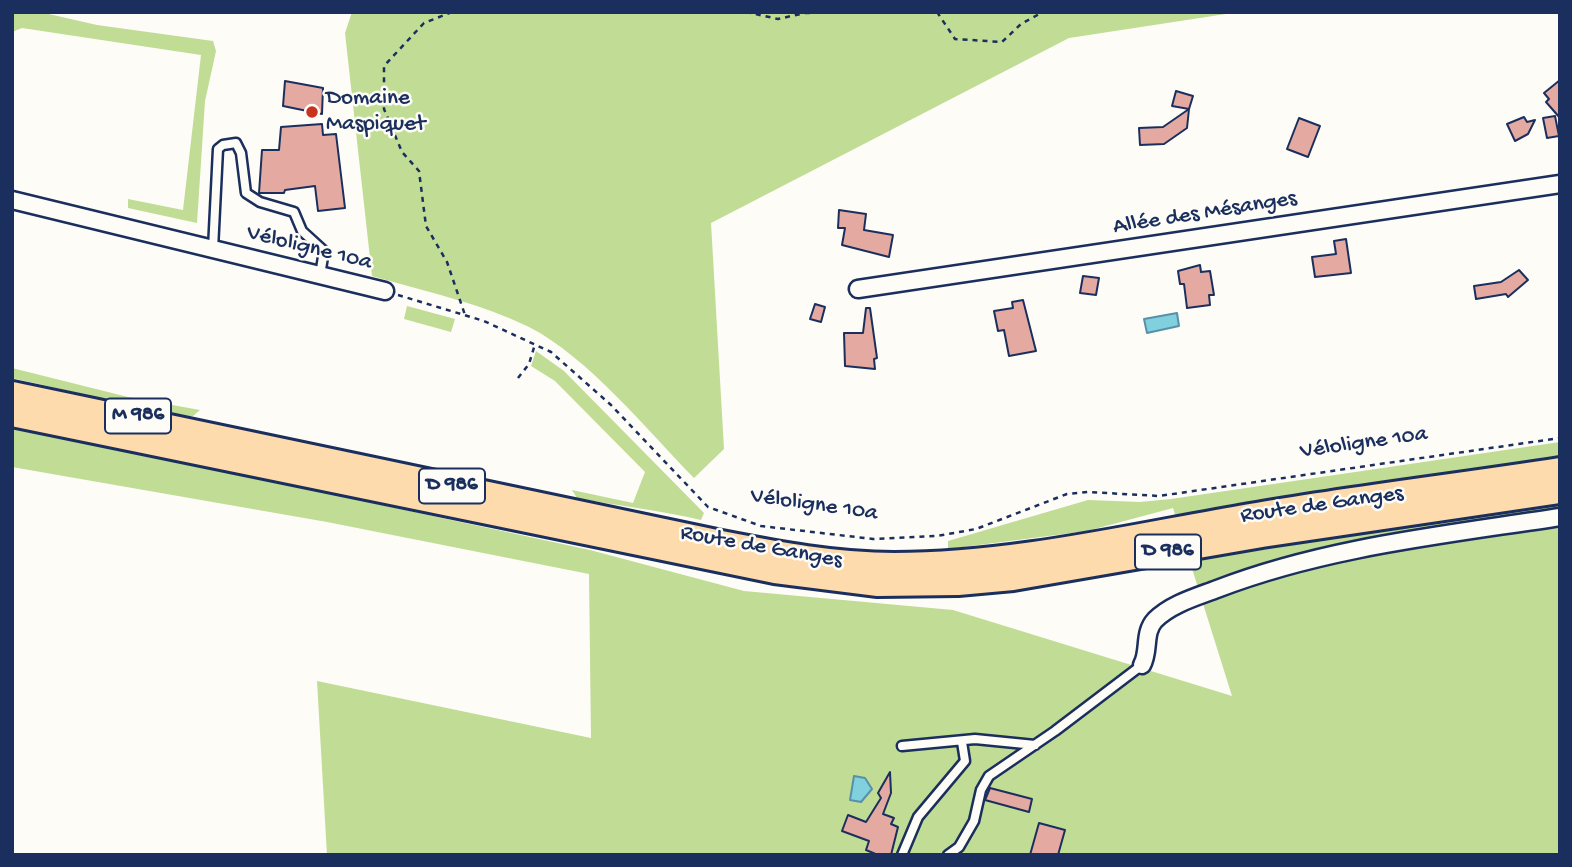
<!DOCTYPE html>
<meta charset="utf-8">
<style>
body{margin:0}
#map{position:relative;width:1572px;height:867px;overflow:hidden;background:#fdfcf7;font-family:"Gochi Hand",sans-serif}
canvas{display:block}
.frame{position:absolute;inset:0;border:14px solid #1b2f5e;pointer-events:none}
</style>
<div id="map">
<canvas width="1572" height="867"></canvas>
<div class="frame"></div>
</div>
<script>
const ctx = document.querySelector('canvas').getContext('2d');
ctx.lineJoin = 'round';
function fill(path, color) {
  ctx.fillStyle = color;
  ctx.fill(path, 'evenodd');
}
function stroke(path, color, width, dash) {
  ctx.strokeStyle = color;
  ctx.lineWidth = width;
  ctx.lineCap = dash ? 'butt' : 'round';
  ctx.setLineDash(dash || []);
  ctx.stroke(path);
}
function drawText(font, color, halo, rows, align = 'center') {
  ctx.font = font + ' "Gochi Hand",sans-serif';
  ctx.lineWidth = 5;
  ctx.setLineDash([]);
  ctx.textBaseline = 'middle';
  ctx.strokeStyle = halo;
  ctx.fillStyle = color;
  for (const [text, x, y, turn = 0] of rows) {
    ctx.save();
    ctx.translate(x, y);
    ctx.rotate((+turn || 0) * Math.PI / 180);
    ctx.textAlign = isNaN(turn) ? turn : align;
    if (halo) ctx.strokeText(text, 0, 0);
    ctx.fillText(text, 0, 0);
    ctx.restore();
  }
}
const green = new Path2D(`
 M12 12H40L97 25 213 41 216 51 205 101 197 223 128 208V199L183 210 201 55 22 28 12 32Z
 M352 12H1239L1069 38 711 223 724 449 694 478C648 431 588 357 529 327 480 303 424 291 372 276L345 33Z
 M407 306 455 319 451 332 404 319Z
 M536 351 564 371 704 513 701 520C659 510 618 506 577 498L572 490 633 503 645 472 555 381 531 366Z
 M12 368 128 397 200 410 193 416H181L12 378Z
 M12 425 590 550 744 591 953 610 1232 696 1173 508 1087 531 948 549V541L1088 500 1140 502 1171 499 1560 442V855H327L317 681 591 738 589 574 327 522 12 467Z`);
const water = new Path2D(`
 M1177 313 1179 326 1147 333 1144 319Z
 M854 776 865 778 872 789 861 802 850 800Z`);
const building = new Path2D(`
 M1560 80V118L1546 102 1549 99 1544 93Z
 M285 81 323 88 322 114 283 106Z
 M1176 91 1193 96 1189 109 1172 106Z
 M1189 109 1187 128 1164 144 1140 145 1139 128 1163 127Z
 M1555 116 1559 136 1547 138 1543 118Z
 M1524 117 1527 122 1535 120 1528 134 1515 141 1507 124Z
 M1299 118 1320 126 1308 157 1287 149Z
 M322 124 323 135 336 134 345 208 318 211 315 186 285 190 284 193H259L262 150H279L281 127Z
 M839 210 866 214 864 230 893 235 889 257 842 245 845 228H838Z
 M1346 239 1351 273 1315 277 1312 257 1336 254 1334 241Z
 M1200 265 1201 272 1210 271 1214 295H1209L1210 305 1187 308 1184 284H1180L1178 271Z
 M1519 270 1528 280 1508 297 1506 294 1476 299 1474 286 1501 282Z
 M1083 276 1099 278 1096 295 1080 293Z
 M1023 300 1036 351 1009 356 1004 330 998 331 994 311 1013 308 1012 302Z
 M815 304 825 307 821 322 810 319Z
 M866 308H870L877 358 874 359 875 369 845 366 844 333H863Z
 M890 772 891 793 883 814 894 818 891 824 898 827 891 855H878L866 850 869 841 842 831 848 815 866 822 881 798 878 793Z
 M990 788 1032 799 1029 812 985 800Z
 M1039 823 1065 830 1058 855H1030Z`);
const path = new Path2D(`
 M452 12 424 23 384 66V109L402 152 419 171 426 226 447 262 465 315
 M746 12 778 19 805 13 859 12
 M937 12 955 39 1002 42 1021 24 1043 12
 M398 295 484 321 551 352 611 405 708 507 761 526 873 539 937 536 976 529 1067 494 1088 492 1159 496 1560 438
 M518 378 529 364 535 344`);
const service = new Path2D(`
 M213 249 218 149 223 145 236 143 241 153 246 193 260 202 294 212 302 231 324 251 320 275
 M902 746 975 739 1035 745
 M902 855 918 817 965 761 962 742
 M948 855 959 847 974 821 981 790 989 776 1055 731 1142 665`);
const minor = new Path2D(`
 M12 200 385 291
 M858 289 1560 184
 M1142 665C1150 651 1143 633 1155 620 1171 604 1196 597 1217 589 1326 547 1444 535 1560 517`);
const primary = new Path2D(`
 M12 394 721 543C778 554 835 565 894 565 1014 565 1133 536 1250 516 1353 498 1457 486 1560 470
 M12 414 775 571 878 584 958 583 1013 578 1262 535 1560 491`);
const markers = [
 [312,112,7,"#c8321e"]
];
const shields = [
 [138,416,66],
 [452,486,66],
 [1168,552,66]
];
const shieldNames = [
 ["M 986",138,416],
 ["D 986",452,486],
 ["D 986",1168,552]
];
const poiNames = [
 ["Domaine",326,99],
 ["Maspiquet",326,125]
];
const streetNames = [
 ["Allée des Mésanges",1205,214,-9],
 ["Véloligne 10a",309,249,14],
 ["Véloligne 10a",1364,444,-8],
 ["Véloligne 10a",814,506,8],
 ["Route de Ganges",1322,506,-8],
 ["Route de Ganges",761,548,10]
];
fill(green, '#c1dc94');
fill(water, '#81d0dd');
stroke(water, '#5890aa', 2);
fill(building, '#e4aaa2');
stroke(building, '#1b2f5e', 2);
stroke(service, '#1b2f5e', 13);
stroke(minor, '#1b2f5e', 21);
stroke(primary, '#1b2f5e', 30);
stroke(path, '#1b2f5e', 2.5, [5, 5]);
stroke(service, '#fdfcf7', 8);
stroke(minor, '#fdfcf7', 16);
stroke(primary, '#fddbac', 24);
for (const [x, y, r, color] of markers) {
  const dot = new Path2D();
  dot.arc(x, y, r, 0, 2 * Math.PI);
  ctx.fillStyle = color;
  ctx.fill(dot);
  stroke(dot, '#fdfcf7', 2.5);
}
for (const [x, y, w] of shields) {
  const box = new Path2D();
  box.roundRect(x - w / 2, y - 17.5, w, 35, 5);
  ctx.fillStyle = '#fdfcf7';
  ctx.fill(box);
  stroke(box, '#1b2f5e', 2);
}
drawText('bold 21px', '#1b2f5e', null, shieldNames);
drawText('23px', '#1b2f5e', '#fdfcf7', poiNames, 'left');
drawText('23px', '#1b2f5e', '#fdfcf7', streetNames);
</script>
